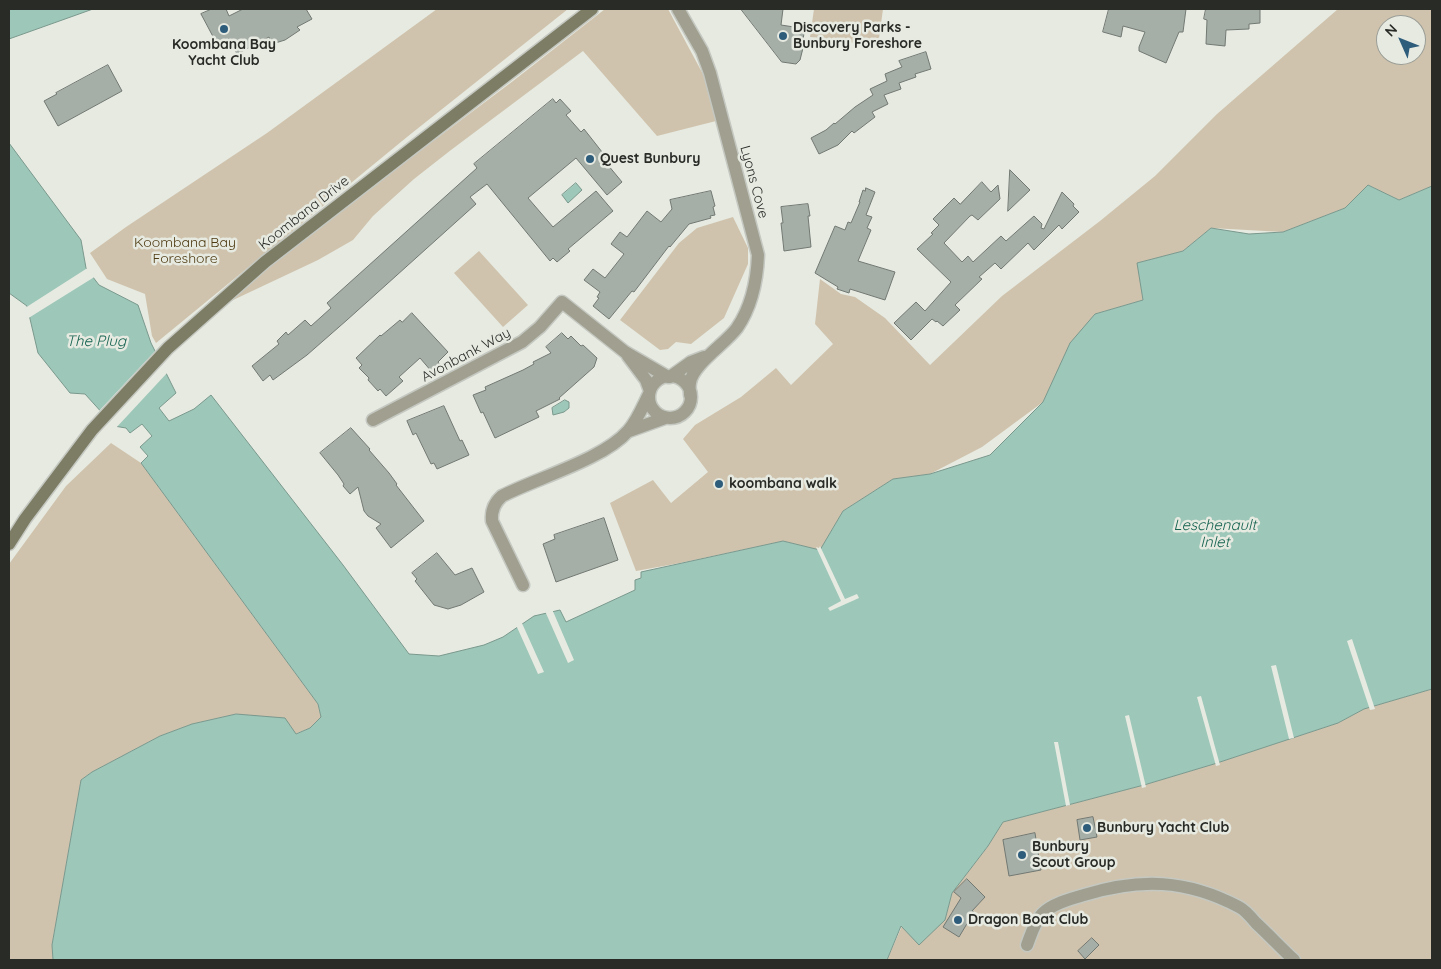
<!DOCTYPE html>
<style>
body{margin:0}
#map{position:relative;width:1441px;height:969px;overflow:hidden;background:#e6eae1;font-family:Quicksand,sans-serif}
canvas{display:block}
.frame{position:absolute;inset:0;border:10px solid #292b27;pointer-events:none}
.north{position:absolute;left:1376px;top:15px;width:50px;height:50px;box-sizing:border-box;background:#e6eae1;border:1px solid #9a9e97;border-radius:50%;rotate:314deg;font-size:14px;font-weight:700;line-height:20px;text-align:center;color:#292b27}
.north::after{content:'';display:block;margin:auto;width:18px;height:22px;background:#2e5c7b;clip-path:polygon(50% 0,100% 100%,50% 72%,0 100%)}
</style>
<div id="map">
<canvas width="1441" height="969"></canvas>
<div class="frame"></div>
<div class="north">N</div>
</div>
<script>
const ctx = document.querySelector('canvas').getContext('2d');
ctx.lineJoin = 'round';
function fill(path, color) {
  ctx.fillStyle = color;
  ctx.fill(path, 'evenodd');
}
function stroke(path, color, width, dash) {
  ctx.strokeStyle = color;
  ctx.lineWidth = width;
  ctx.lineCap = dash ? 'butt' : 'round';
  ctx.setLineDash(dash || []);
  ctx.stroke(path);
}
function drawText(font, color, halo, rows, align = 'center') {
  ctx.font = font + ' Quicksand,sans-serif';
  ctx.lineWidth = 5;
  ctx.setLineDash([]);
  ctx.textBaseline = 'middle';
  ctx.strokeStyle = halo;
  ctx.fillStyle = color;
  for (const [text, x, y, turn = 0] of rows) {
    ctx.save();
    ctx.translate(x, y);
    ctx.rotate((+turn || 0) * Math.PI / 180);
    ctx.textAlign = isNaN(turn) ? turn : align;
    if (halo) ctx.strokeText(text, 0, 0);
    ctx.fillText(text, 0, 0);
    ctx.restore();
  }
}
const green = new Path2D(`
 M437 9H568L407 137 156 343 152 336 145 294 107 279 90 253 126 227 267 133Z
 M605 9H668L704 76 716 121 657 136 583 51 451 150 414 179 373 216 353 240 318 260 231 301 271 263 513 81Z
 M814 9H883L878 46 810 37Z
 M1338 9H1432V186L1399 200 1368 185 1345 208 1283 232 1211 228 1183 251 1138 263 1143 300 1095 314 1057 374 1043 402 982 447 930 474 893 479 843 511 820 551 783 541 680 563 636 571 610 503 653 480 671 503 708 472 683 439 695 425 741 397 776 368 791 385 833 344 815 324 820 279 841 294 855 297 885 318 930 365 1002 296 1100 221 1155 176 1217 114ZM1386 25H1416V55H1386Z
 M733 217 748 248V264L724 318 691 344 676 342 668 349 660 350 620 320 679 243 697 228Z
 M479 251 528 305 503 327 454 273Z
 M111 443 141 463 318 704 321 717 310 728 295 734 236 714 192 724 160 736 92 772 81 780 52 945 53 960H9V564L66 486Z
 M1432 689V960H887L902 926 945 920 952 893 988 846 1003 822 1144 785 1214 764 1338 723 1364 709Z`);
const water = new Path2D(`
 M9 9H93L9 39Z
 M9 143 81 240 86 268 99 285 138 305 151 343 176 393 159 408 169 421 194 409 211 395 343 565 409 654 439 656 484 645 503 637 534 616 560 610 566 622 635 590V580L641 578V572L783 541 820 550 843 511 893 479 930 474 990 455 1043 402 1070 343 1095 314 1143 300 1137 263 1183 251 1211 228 1249 234 1283 232 1345 208 1368 185 1399 200 1432 186V689L1364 709 1338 723 1214 764 1144 785 1003 822 988 846 952 893 945 920 919 945 901 926 887 960H53L52 945 81 780 92 772 160 736 192 724 236 714 285 718 296 734 310 728 321 717 318 704 141 463 148 456 140 447 152 436 142 424 130 433 126 428 114 426 85 394 70 393 38 353 27 306 9 293Z
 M576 183 582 190 568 203 562 195Z
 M565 400 569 402V408L564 412 553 415 552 408Z`);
const pier = new Path2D(`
 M89 267 96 276 27 319 25 308Z
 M157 349 168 372 115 429 112 428 98 412Z
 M820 546 845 599 857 594 859 598 830 611 828 608 841 601 816 547 819 548Z
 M552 609 574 660 568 663 545 611Z
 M521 621 544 672 538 674 516 625Z
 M1352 639 1375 709 1370 710 1347 641Z
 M1276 665 1294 738 1289 739 1271 666Z
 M1201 696 1220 765 1216 766 1197 697Z
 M1129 715 1146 787 1142 788 1125 716Z
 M1054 742H1058L1070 805 1066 806Z`);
const building = new Path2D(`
 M212 9H226L229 16 243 9H306L312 19 297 27 300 30 285 40 272 44 269 37 237 54 229 39 218 46 201 14Z
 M741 9H783L781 25 794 27 793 31 804 33 803 40H805L800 60 796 64 782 62Z
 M1109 9H1186L1183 32H1179L1166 63 1139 51V47L1145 32 1123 26 1121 37 1103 32Z
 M1206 9H1260V23L1249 24V29L1226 30 1225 46 1206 44 1207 20 1204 19Z
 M926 52 931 69 915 74 916 77 899 83 901 89 884 95 888 104 872 112 875 117 854 133 852 131 838 145 819 154 811 138 826 130 834 123 835 124 855 107 873 95 870 89 887 81 885 74 902 67 899 61Z
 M108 65 122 91 58 126 44 101 57 94 56 93Z
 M553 99 556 103 560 99 571 111 566 115 581 132 584 129 606 157 603 159 622 182 607 195 576 158 528 198 553 227 596 191 613 211 568 249 570 251 557 262 553 258 550 261 487 184 470 197 476 204 347 320 307 355 273 380 270 375 263 381 252 366 279 344 277 341 286 332 288 335 305 320 311 326 331 308 327 303 477 168 474 164Z
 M1010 170 1030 190 1008 211Z
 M982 182 991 192 998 185 1000 199 978 220 972 215 970 216 944 243 962 262 968 256 973 262 1001 236 1006 241 1034 216 1042 224 1041 228 1044 229 1062 192 1074 204 1073 206 1079 212 1062 229 1059 225 1034 250 1028 243 1001 269 995 263 979 277 982 279 955 305 960 310 943 326 937 321 936 322 932 319 911 340 894 323 916 302 925 311 951 282 917 249 933 234 931 233 939 225 933 219 954 198 960 204Z
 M866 188 875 192 866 215 872 217 867 228 871 230 858 261 895 272 885 300 850 289 849 293 837 289 838 287 815 273 835 226 845 230 848 222 851 223 860 202H859L863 190 865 191Z
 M711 191 715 206 713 207 715 215 710 216 711 218 689 224 670 247 669 246 634 292 632 291 609 319 593 306 599 298 597 297 600 292 584 280 593 269 605 278 624 254 611 244 620 232 627 237 647 211 661 222 672 209 670 200Z
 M808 204 810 216H808L811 247 784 251 781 223H783L781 207Z
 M412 313 448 352 438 362 440 365 432 372 420 358 399 377 403 381 386 396 380 389 378 391 368 380 369 378 359 368 362 365 356 358 380 335 381 336 400 320 402 322Z
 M562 333 568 339 571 336 581 346 583 345 597 358 594 367 559 398 560 399 536 411 539 417 495 438 483 412 481 413 473 395 486 390 485 387 523 370 534 364 533 362 551 353 546 347Z
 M444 406 460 441 462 440 469 455 437 469 434 463 431 464 416 433 413 435 407 421Z
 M351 428 370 449 369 450 389 473 397 484 396 485 424 521 391 548 376 528 381 524 368 516 364 511 358 487 350 494 343 486 344 484 338 475 320 453Z
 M604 518 618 560 556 582 543 544 555 539 554 535Z
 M437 553 455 575 472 568 484 592 461 605 448 609 434 605 415 581 417 579 412 573Z
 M1093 817 1097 837 1080 840 1077 820Z
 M1035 833 1041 870 1009 876 1003 840Z
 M967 879 985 897 972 911 974 912 959 937 943 927 961 898 954 892Z
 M1092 938 1099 945 1085 959 1078 951Z`);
const street = new Path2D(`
 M678 9 702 51 710 73 758 255C757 281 752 306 737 328 725 344 692 365 690 383 689 387 690 391 690 395
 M628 356 646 380 650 391
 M649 397a21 21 0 1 1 42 0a21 21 0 1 1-42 0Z
 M670 377 691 362 704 357
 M373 420 522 342 540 327 562 302 625 352 668 377
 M629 431 665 418
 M523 585 492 521C491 511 494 503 502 496 537 478 604 459 628 431 637 421 643 406 649 394
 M1027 945C1031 935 1034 923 1042 914 1052 904 1070 899 1084 895 1140 878 1186 879 1239 907 1245 910 1251 917 1256 923 1269 935 1281 948 1294 960`);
const secondary = new Path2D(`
 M9 544 25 519 92 430 168 348 265 262 592 9`);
const markers = [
 [224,29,5,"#2e5c7b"],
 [783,36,5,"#2e5c7b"],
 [590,159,5,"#2e5c7b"],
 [719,484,5,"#2e5c7b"],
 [1087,828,5,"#2e5c7b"],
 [1022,855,5,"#2e5c7b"],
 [958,920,5,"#2e5c7b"]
];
const poiNames = [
 ["Discovery Parks -",793,28],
 ["Bunbury Foreshore",793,44],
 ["Koombana Bay",224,45,"center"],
 ["Yacht Club",224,61,"center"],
 ["Quest Bunbury",600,159],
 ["koombana walk",729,484],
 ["Bunbury Yacht Club",1097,828],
 ["Bunbury",1032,847],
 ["Scout Group",1032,863],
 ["Dragon Boat Club",968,920]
];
const streetNames = [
 ["Lyons Cove",754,182,75],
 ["Koombana Drive",304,213,-38],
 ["Avonbank Way",466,355,-28]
];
const parkNames = [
 ["Koombana Bay",185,243],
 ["Foreshore",185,259]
];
const waterNames = [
 ["The Plug",96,341],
 ["Leschenault",1215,525],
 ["Inlet",1215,542]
];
fill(green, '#d0c3ad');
fill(water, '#9dc7b9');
stroke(water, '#7a988d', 1);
fill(pier, '#e6eae1');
fill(building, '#a6aea8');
stroke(building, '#727973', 1);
stroke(street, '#c4c8c0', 15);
stroke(secondary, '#c4c8c0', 15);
stroke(street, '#a09f90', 12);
stroke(secondary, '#7d7c65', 12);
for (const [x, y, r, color] of markers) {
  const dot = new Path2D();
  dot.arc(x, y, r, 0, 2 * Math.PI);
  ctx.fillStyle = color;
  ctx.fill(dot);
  stroke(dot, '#e6eae1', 2);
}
drawText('bold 14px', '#292b27', '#e6eae1', poiNames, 'left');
drawText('14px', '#292b27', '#e6eae1', streetNames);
drawText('14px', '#4e3a11', '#e6eae1', parkNames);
drawText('italic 15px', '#176451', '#e6eae1', waterNames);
</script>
